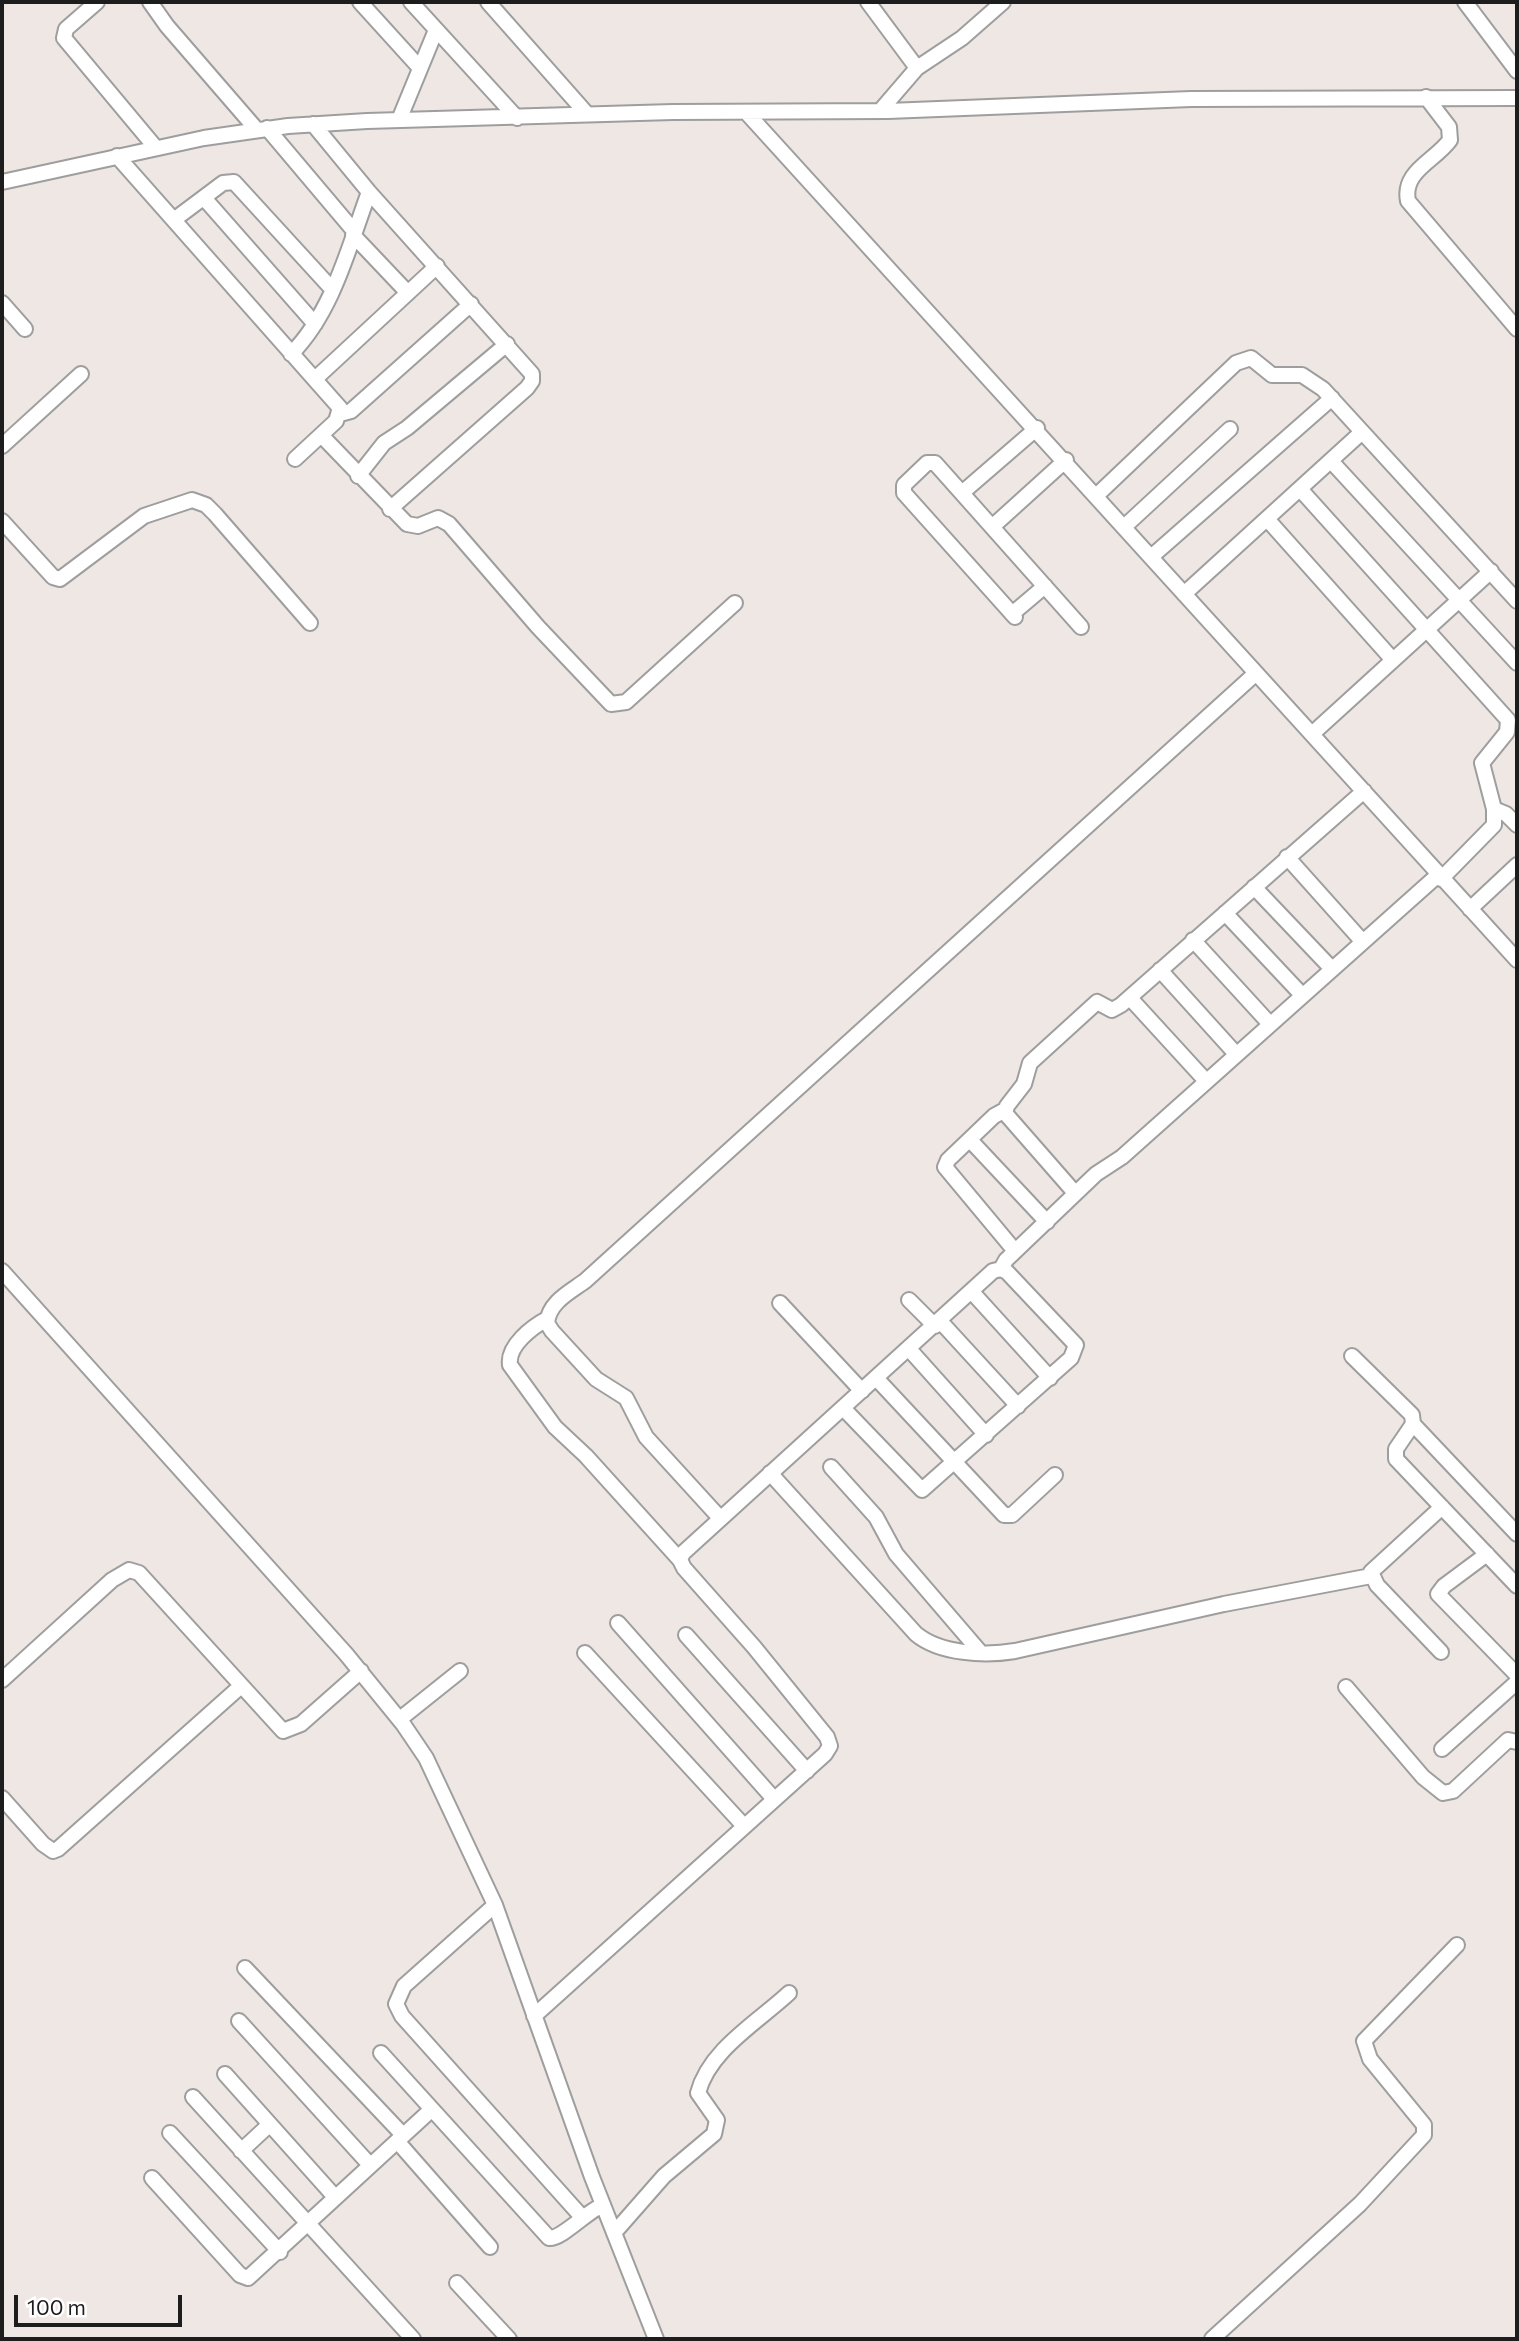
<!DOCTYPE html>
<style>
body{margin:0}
#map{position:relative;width:1519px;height:2341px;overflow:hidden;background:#efe7e3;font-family:Commissioner,sans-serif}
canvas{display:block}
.frame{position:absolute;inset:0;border:4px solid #1d1d1d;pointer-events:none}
.scale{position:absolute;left:14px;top:2295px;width:168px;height:32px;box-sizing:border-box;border:4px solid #1d1d1d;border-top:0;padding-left:9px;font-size:21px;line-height:24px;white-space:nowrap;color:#1d1d1d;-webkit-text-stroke:5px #fff;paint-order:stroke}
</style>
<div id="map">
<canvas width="1519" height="2341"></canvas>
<div class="frame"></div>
<div class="scale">100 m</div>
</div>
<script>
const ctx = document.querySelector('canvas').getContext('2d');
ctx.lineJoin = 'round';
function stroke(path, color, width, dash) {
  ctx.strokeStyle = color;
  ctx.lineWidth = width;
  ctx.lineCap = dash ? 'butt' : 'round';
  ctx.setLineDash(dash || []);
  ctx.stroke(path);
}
const minor = new Path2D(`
 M97 2 66 29 64 38 156 148
 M150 2 167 26 257 130
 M360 2 419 67
 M411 2 517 118
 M488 2 587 114
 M868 2 917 68 880 111
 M1465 2 1517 71
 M917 68 962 38 1003 2
 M1426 97 1449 127 1450 140C1435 161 1402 171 1408 201L1517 329
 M746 112 1517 960
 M399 120 436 30
 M313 124 369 192 532 374V381L527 388 390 509
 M267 128 354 231
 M117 156 340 408 336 421 295 459
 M2 182 204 138 288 126 367 121 673 112 888 111 1191 99 1517 98
 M204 198 315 324
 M175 219 223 183 234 182 332 289
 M353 235 408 293
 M2 303 25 329
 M291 354C333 312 349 246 369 192
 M315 379 437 266
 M340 414 351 411 471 304
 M321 435 407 524 418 526 438 518 449 524 538 627 611 704 626 702 735 603
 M2 446 81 374
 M1331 461 1517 663
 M358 476 384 443 407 428 507 344
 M1300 489 1508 720 1507 732 1482 763 1494 809V825L1441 879
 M963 492 1037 428
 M1096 496 1236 363 1251 358 1272 375H1302L1323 389 1517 601
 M1267 519 1393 660
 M2 521 53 577 60 579 144 516 192 500 206 505 215 514 310 623
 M992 527 1066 460
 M1124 527 1230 429
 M1151 557 1332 398
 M1184 594 1362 432
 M1012 614 1045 586
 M1015 617 904 493V485L927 463H935L1081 627
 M1312 734 1491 571
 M1494 809 1506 814 1517 825
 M1287 857 1363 942
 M1254 887 1332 969
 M1470 909 1517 865
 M1225 913 1302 995
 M1193 940 1269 1023
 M1160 970 1236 1054
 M1130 998 1206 1081
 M1005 1110 994 1116 948 1160 945 1167 1015 1251
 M970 1140 1047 1222
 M1075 1193 1005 1113 1007 1106 1024 1084 1030 1063 1097 1002 1112 1010 1121 1005 1364 791
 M1001 1269 1006 1260 1096 1174 1122 1157 1438 875
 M2 1271 346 1654 403 1724 426 1758 495 1905 592 2177 656 2339
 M972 1292 1050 1378
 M909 1300 935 1326
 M780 1303 862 1391
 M547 1319C532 1327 507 1346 510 1365L555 1427 586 1456 680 1560
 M940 1321 1018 1406
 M909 1349 986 1435
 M1352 1356 1412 1415 1413 1424 1396 1449V1459L1517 1586
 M876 1378 1004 1515H1012L1055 1475
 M1413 1424 1517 1534
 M831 1467 876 1517 896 1554 981 1653
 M770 1473 916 1634C940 1654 985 1656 1015 1651L1224 1604 1371 1576
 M720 1518 646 1437 626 1398 596 1379 552 1331 547 1323C549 1302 570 1292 585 1281L1255 674
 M1487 1554 1444 1586 1438 1594 1517 1675
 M618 1623 774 1799
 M686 1635 807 1771
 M1441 1652 1377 1585 1371 1572 1442 1507
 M585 1653 744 1826
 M2 1680 112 1580 129 1570 139 1573 283 1731 301 1724 361 1671
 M1346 1687 1423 1777 1443 1793 1453 1791 1508 1740 1517 1742
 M400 1719 460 1671
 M1442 1749 1517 1682
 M2 1798 43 1844 53 1851 58 1849 241 1686
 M495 1905 404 1986 396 2004 402 2016 582 2217
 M245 1968 403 2135
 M534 2016 825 1754 830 1746 827 1737 754 1647 684 1568 680 1560 683 1553 993 1271 1001 1269 1007 1272 1076 1345 1071 1358 922 1490 843 1408
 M239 2021 370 2165
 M381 2053 549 2238C562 2239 587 2211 603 2205
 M225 2074 335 2197
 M193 2097 413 2339
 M170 2133 280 2252
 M397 2141 490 2247
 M241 2151 269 2125
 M152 2178 240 2275 248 2278 431 2110
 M614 2233 664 2176 714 2134 717 2120 698 2093C709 2050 758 2022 789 1993
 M457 2283 509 2339
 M1212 2339 1360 2204 1424 2135V2125L1370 2059 1364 2041 1457 1945`);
stroke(minor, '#9e9e9e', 18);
stroke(minor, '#fff', 14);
</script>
